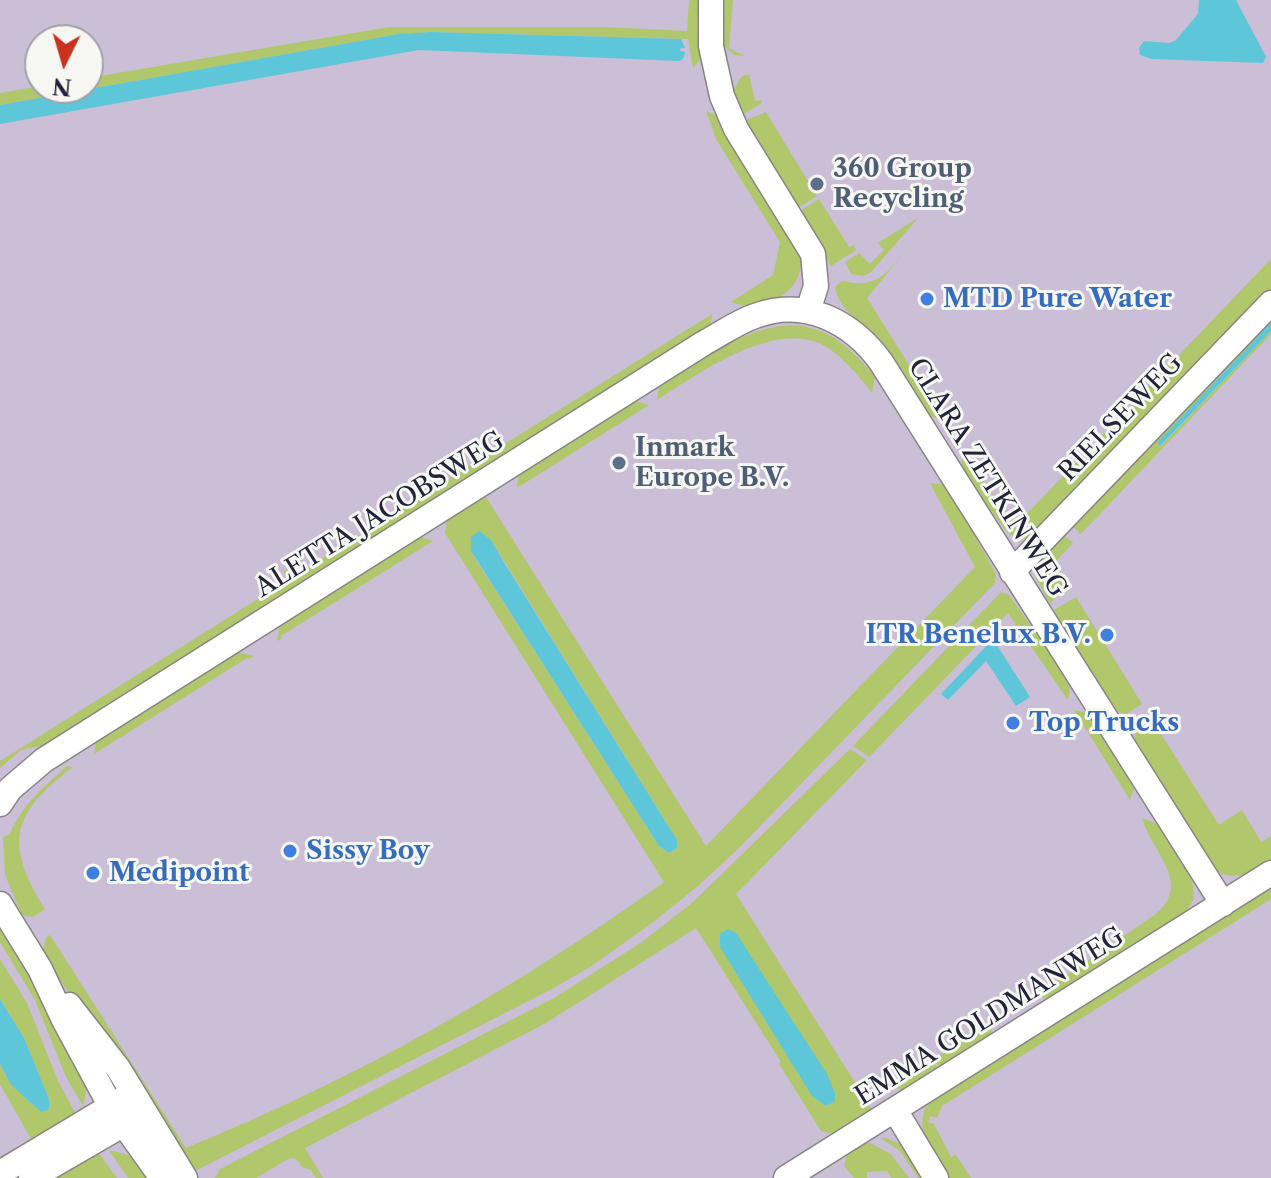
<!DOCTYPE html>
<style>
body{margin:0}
#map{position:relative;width:1271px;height:1178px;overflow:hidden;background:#efe5cb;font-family:"Libre Caslon Text",serif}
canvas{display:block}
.north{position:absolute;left:24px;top:24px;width:80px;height:80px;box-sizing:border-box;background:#f6f6f2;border:2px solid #a1a1a9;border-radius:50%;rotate:185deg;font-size:22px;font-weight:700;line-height:32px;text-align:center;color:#22223b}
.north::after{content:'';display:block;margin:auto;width:28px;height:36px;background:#c8321e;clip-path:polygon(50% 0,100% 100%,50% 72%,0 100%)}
</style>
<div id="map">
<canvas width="1271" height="1178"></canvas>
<div class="north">N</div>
</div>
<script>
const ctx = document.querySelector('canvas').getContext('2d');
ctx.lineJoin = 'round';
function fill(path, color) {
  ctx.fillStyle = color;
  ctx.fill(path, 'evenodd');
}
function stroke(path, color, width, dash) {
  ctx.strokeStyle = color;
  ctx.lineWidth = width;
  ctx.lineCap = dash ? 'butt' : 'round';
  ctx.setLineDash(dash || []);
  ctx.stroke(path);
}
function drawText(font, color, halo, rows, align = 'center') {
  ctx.font = font + ' "Libre Caslon Text",serif';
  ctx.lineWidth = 6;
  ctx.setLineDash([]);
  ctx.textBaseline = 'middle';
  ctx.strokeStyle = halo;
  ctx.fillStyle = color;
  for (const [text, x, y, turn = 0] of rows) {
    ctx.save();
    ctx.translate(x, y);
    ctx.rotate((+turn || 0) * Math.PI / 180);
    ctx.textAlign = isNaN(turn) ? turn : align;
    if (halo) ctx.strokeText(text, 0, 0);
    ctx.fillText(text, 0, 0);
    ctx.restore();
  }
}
const industrial = new Path2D(`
 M0 0H1271V1178H0ZM40 40H88V88H40Z`);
const green = new Path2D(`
 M689 0H701L703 56 693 68 688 39 431 32 399 34 0 105V93L40 86V88H88V78L389 27H606L687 31Z
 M720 0H733L729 48 745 56 734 55 722 44Z
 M749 74 755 101 761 100 762 103 740 116 732 93 741 77Z
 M706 111 720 117 801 253C807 293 761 315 731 302L773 275 780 242 716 139Z
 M766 112 817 196 796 209 743 121Z
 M819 199 849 247 854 245 856 250 831 266 798 212Z
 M919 217 870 273 863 276 851 274 845 262 859 253 870 264 884 250 878 243Z
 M908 248 867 298 943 419 927 416C911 391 896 364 878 340 864 321 840 314 835 287L842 281C879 289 886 273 908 248Z
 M1271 259V293L1027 539 1014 537 1007 532 960 469 964 451 1009 519 1019 522Z
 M1271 312V323L1157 444 1161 446 1271 331V334L1081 534 1073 527 1072 520Z
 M712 314 710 330 50 744 21 750 0 768V761L288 580 283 571 288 569 292 575 301 569 302 564 298 563 302 560 307 568Z
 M792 325C830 327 851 349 875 376L872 393 881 403C864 384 847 359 825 346 775 318 698 374 657 400L659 385C699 359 744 327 792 325Z
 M634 401 649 405 517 488 519 473Z
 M924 472 930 483 946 485 996 574 995 583 741 846 698 886 652 923 590 967 550 990 193 1172 42 954 46 937 50 935 186 1148C359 1077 512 991 664 882L445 533 448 516 484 494 706 846 975 567ZM471 537 491 540 677 840V848L669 853 659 846 471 552Z
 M1063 534 1073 543 1055 562 1069 587 1050 603 1036 578 1034 565Z
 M417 536 433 541 281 636 282 639 277 641 280 622Z
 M1001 592 1009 595 1071 683 1068 700 1008 613 869 757 853 746Z
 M1076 597 1142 704 1126 714 1110 709 1054 610Z
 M234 651 254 656 249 659 247 658 94 754 97 738Z
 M1074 710 1090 713 1135 785 1130 800Z
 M1152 720 1219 825 1242 810 1261 842 1271 836V862C1249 874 1235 883 1213 869L1133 745 1136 730Z
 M850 749 867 760 736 894 873 1111 837 1135 821 1131 779 1064 781 1062 696 928 546 1023 305 1148 323 1178H316L311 1170 302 1167 296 1159 290 1158 256 1178H215L220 1169 554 998 642 942 693 902Z
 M67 766 73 767C11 814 4 843 45 909L33 917 22 915 5 875 3 837 10 834C22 804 44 787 67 766Z
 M1142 818 1160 825 1192 875 1194 898 1186 913 1052 1000 1036 996 1153 916C1195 885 1152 853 1142 818Z
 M1271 884V899L942 1106 937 1118 930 1116 928 1122 934 1124 951 1157 956 1155 971 1178H947C933 1153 910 1128 930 1100Z
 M0 923 28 968 88 1083 83 1106 66 1077 35 1000 0 942Z
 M0 959 27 1003 58 1081 77 1116 0 1167V1157L31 1139 0 1084V1064L11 1085 41 1112 49 1108V1099L24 1038 0 999Z
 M994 1021 990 1038 941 1069 934 1059Z
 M934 1063 939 1071 907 1091 895 1088Z
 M883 1137 903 1145 925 1178H918L900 1151 882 1139Z
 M870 1143 891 1154 909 1178H891L887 1171 867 1172V1178H854L844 1166 848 1150 856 1145Z
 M109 1150 132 1156 155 1178H128Z
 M98 1152 117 1178H55L54 1176Z`);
const water = new Path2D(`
 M1199 0H1236L1266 57 1263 63 1152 59 1140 55 1139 48 1144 41 1169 43 1175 41 1198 14Z
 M431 32 681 39 685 48H681L680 51 685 52 683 59 679 61 419 50 0 124V105L399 34Z
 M1271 323V331L1160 446 1157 443Z
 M479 531 491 540 505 564 677 840V848L669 853 659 846 471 551V537Z
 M993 639 1030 697 1016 706 986 661 948 700 941 694Z
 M728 929 736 933 827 1074 835 1093V1101L826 1106 812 1096 720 947V934Z
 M0 999 24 1038 49 1099V1109L41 1112 11 1085 0 1064Z`);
const minor = new Path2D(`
 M711 0V46L722 96 736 129 813 254 816 286 808 311
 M1012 572 1271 303
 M0 804 10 789 44 760 704 343C721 334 737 322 755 316 805 297 852 322 881 362L1223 904
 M0 904 40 969 63 1018 110 1105 162 1178
 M69 1005 118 1068 185 1178
 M895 1110 936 1178
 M0 1173 123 1099
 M31 1178 136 1117
 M786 1178 1271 873`);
const markers = [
 [817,184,8,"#5c6f8a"],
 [927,299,8,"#3f7fe0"],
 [619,463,8,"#5c6f8a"],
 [1107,635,8,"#3f7fe0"],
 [1013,723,8,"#3f7fe0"],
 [290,851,8,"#3f7fe0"],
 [93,873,8,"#3f7fe0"]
];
const serviceNames = [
 ["360 Group",833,169],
 ["Recycling",833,199],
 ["Inmark",635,448],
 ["Europe B.V.",635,478]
];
const shopNames = [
 ["MTD Pure Water",943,299],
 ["ITR Benelux B.V.",1091,635,"right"],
 ["Top Trucks",1029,723],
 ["Sissy Boy",306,851],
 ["Medipoint",109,873]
];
const streetNames = [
 ["RIELSEWEG",1121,418,-46],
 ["CLARA ZETKINWEG",987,478,58],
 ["ALETTA JACOBSWEG",380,515,-32],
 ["EMMA GOLDMANWEG",990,1017,-32]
];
fill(industrial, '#cabfd6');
fill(green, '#b1c76b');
fill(water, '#5dc6d9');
stroke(minor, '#888483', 27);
stroke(minor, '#fff', 24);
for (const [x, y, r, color] of markers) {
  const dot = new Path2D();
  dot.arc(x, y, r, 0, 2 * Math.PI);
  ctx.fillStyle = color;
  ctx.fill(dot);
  stroke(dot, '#f6f6f2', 3);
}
drawText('bold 26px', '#4e5e75', '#f6f6f2', serviceNames, 'left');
drawText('bold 26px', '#366cbe', '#f6f6f2', shopNames, 'left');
drawText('26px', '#22223b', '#f6f6f2', streetNames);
</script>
